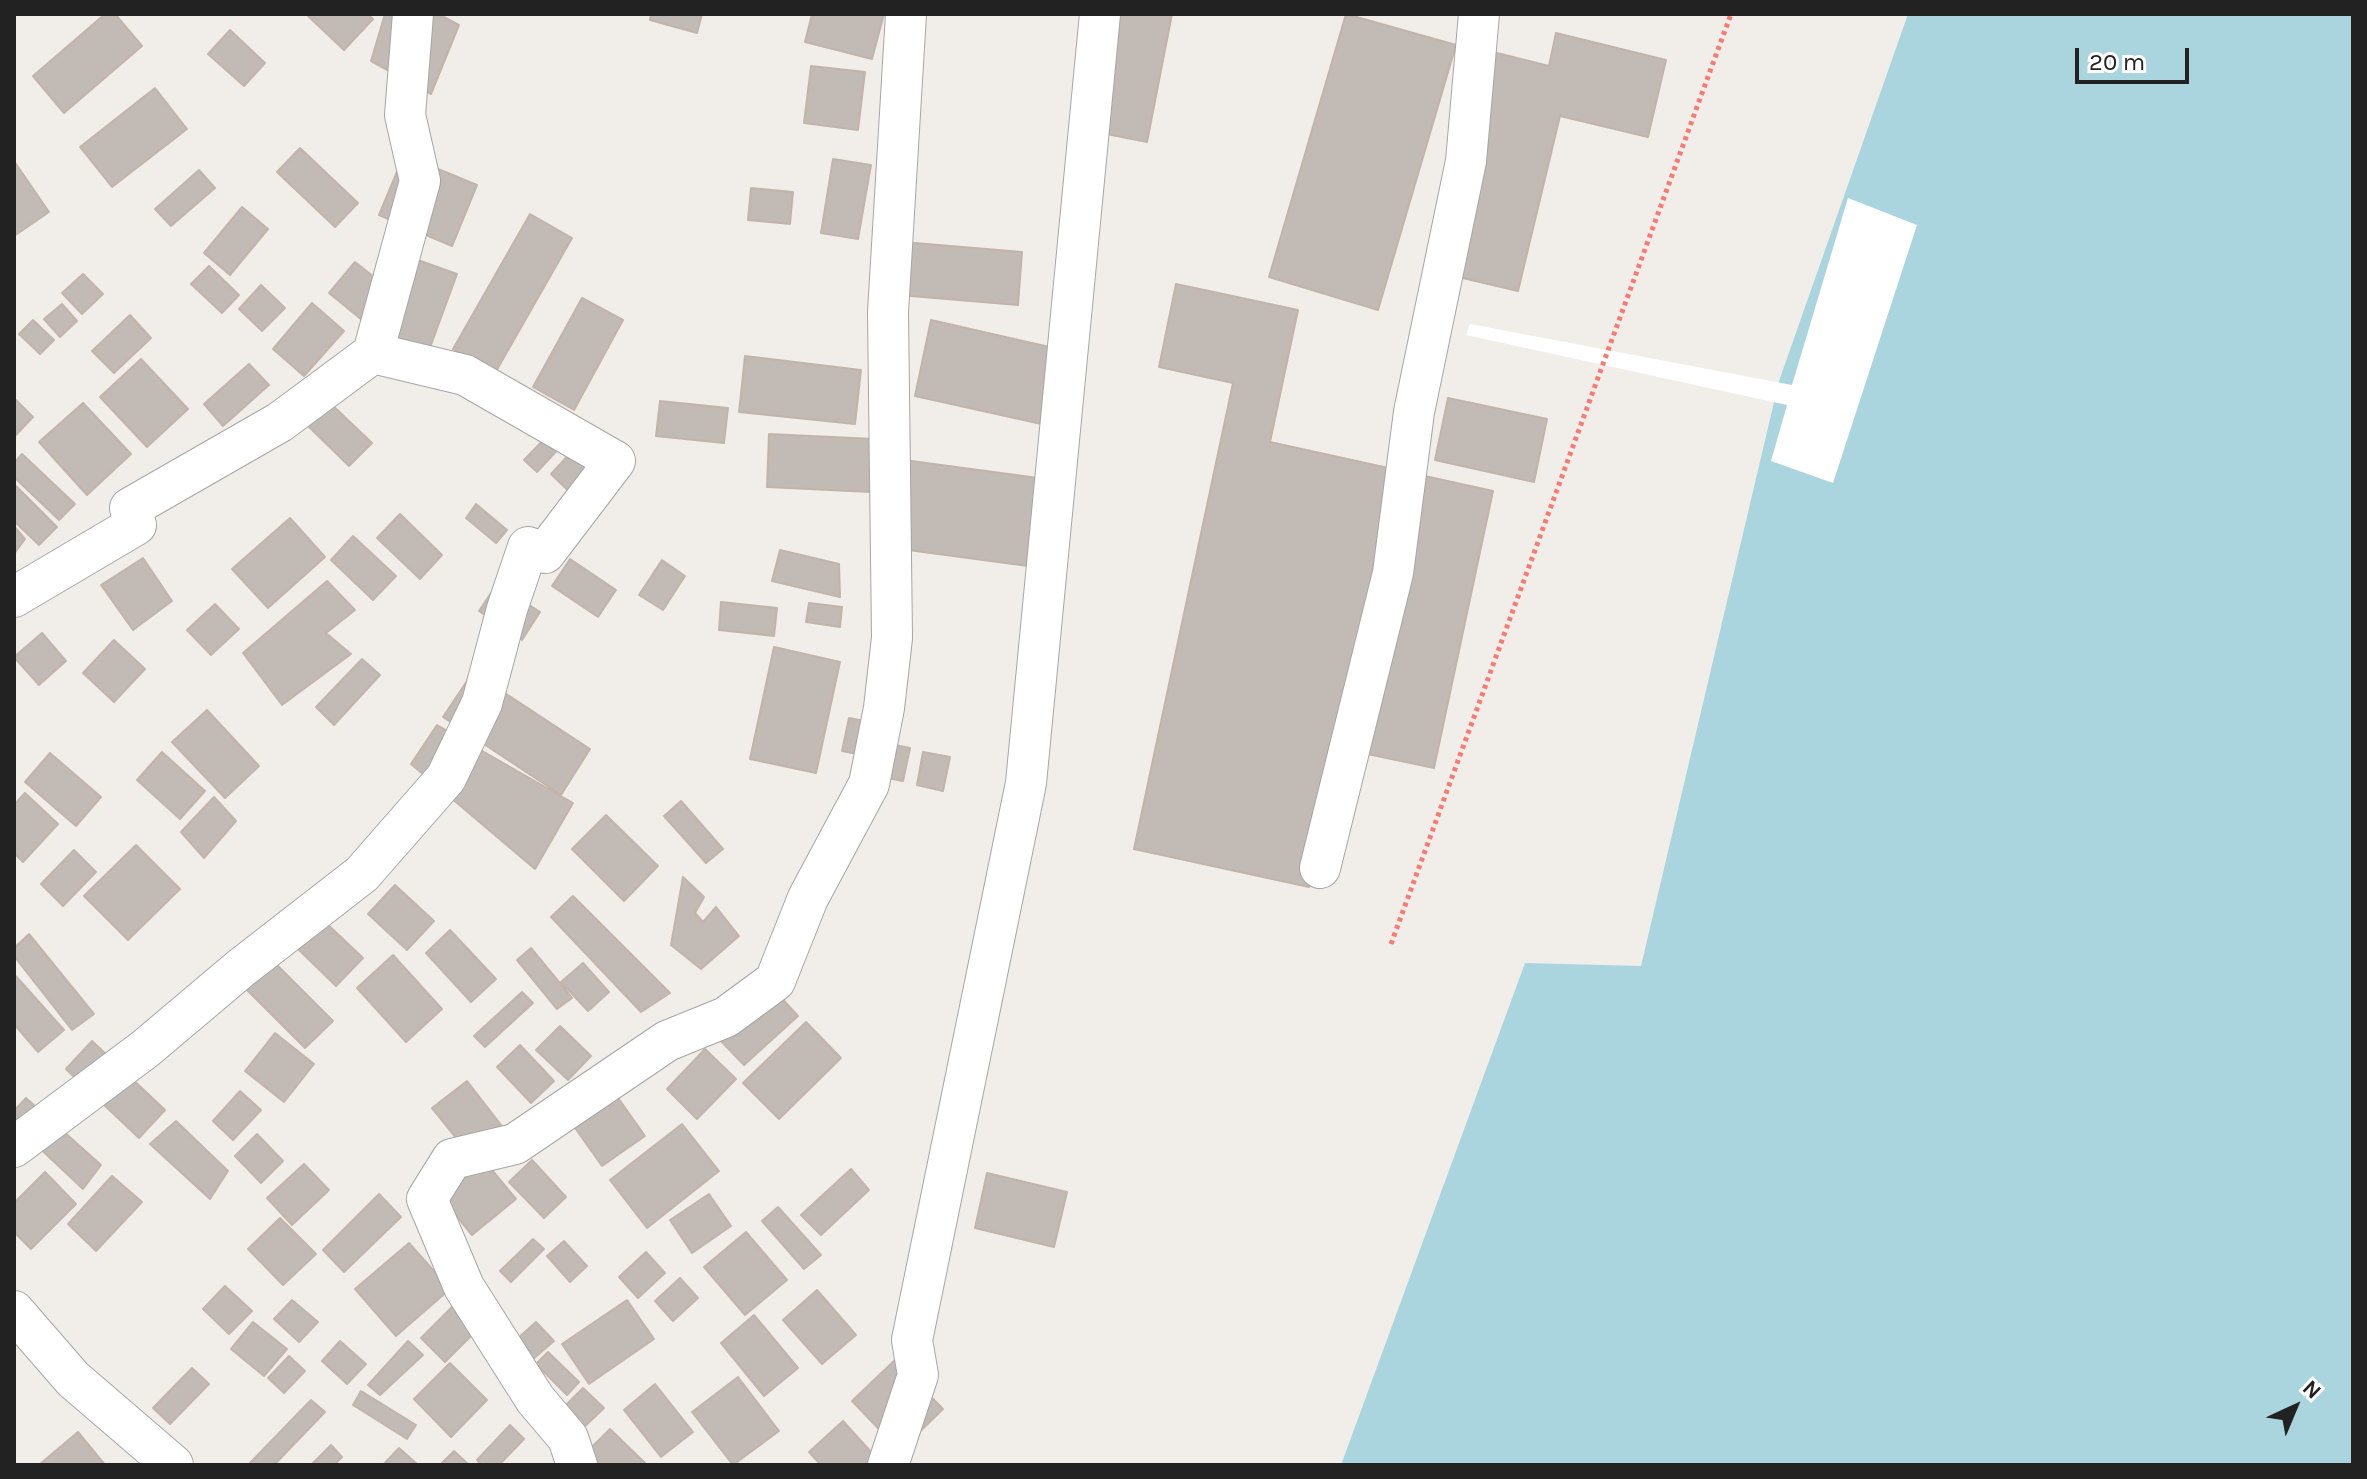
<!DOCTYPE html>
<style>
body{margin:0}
#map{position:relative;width:2367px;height:1479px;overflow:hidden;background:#f1eee9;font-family:Karla,sans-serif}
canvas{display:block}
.frame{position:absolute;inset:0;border:16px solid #222;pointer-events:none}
.north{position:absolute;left:2255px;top:1367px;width:80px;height:80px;-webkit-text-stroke:6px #fff;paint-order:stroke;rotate:44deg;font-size:22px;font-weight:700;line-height:32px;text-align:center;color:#222}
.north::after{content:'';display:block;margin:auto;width:28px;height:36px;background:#222;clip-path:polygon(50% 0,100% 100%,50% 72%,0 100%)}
.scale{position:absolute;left:2075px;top:48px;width:114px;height:36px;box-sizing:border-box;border:4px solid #222;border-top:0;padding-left:10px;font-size:24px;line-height:28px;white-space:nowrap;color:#222;-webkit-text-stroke:6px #fff;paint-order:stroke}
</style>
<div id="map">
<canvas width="2367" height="1479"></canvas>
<div class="frame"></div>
<div class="north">N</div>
<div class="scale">20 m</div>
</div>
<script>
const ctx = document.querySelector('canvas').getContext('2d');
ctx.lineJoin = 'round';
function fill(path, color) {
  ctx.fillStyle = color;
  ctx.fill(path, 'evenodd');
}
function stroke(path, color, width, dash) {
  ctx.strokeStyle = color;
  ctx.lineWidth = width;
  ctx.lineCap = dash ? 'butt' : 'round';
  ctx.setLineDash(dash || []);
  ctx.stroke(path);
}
const water = new Path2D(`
 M1908 14H2353V1465H1341L1525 963 1641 966 1779 381Z`);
const pier = new Path2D(`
 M1848 198 1917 225 1833 483 1771 461 1787 405 1466 335 1470 324 1792 385Z`);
const building = new Path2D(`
 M105 14H115L142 46 64 113 33 76Z
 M310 14H367L373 19 344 50 308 16Z
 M385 14H438L459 25 431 94 371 61Z
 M651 14H702L697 33 650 20Z
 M812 14H884L872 59 805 42Z
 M1104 14H1172L1147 142 1081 129Z
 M1346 14 1456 45 1378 310 1269 277Z
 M230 30 265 63 244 86 208 54Z
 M1556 33 1666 60 1648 137 1560 116 1518 291 1424 269 1477 48 1549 66Z
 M811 66 865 72 858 130 804 123Z
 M155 88 187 129 112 187 80 147Z
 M300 148 358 203 335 227 277 172Z
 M404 155 477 185 452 246 379 215Z
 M833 159 871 165 858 239 821 233Z
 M14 161 49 212 14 236Z
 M199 170 215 188 171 226 155 209Z
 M751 188 793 192 790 224 748 220Z
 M242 207 268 229 230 275 204 253Z
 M530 214 572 238 495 373 453 349Z
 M903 242 1022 252 1018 305 899 295Z
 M412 258 457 274 428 353 383 336Z
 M355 262 388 288 362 320 329 293Z
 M209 266 239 295 222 313 191 284Z
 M83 274 103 294 82 314 62 293Z
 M1176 284 1298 310 1270 442 1493 491 1434 768 1339 748 1309 887 1134 849 1233 383 1159 367Z
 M261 285 285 308 262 331 239 309Z
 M582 298 623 320 574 410 533 387Z
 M312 303 344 331 304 376 273 349Z
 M62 304 77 321 60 337 44 319Z
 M130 315 151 338 114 373 92 351Z
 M33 320 54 340 40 354 19 334Z
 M931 320 1080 354 1064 429 915 396Z
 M745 356 861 370 855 424 739 412Z
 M141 359 188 409 147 447 100 397Z
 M249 364 269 385 223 426 204 404Z
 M14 398 33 417 14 437Z
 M1448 398 1547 419 1534 482 1435 460Z
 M660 401 728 408 724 443 656 436Z
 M329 402 372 443 349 466 307 425Z
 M83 403 131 454 87 495 39 442Z
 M552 431 564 443 537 472 524 460Z
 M769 434 874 439 871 492 767 487Z
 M579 444 605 469 577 499 551 474Z
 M22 454 75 504 59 520 14 477V463Z
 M904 460 1053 480 1043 568 893 548Z
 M14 484 57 527 39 545 14 521Z
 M476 504 507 530 496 543 466 518Z
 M400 514 442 555 420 579 377 538Z
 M290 518 325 557 268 608 232 569Z
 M14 526 25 539 14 554Z
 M353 536 396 576 373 600 331 560Z
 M780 550 839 564 840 597 772 581Z
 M143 558 172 601 133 630 101 585Z
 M570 559 616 590 598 617 552 586Z
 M662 560 685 576 663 610 639 595Z
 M327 581 355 610 326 633 351 654 282 705 243 653Z
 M497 584 540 612 522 640 479 611Z
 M721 602 777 608 774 636 719 630Z
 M809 603 842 607 840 627 806 622Z
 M215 604 239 629 211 655 187 630Z
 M42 633 66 661 39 685 14 657Z
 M114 640 145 669 114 702 83 673Z
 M774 647 840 662 816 773 750 759Z
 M362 659 380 675 334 725 316 707Z
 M473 672 590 749 561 795 443 717Z
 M207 710 259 766 225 798 172 742Z
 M849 718 875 723 868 756 842 751Z
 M437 725 573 803 535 869 411 764Z
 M884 743 910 748 903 781 877 776Z
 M162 752 205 791 180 819 137 780Z
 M923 752 950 757 943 791 917 785Z
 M50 753 101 797 76 826 25 782Z
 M25 793 58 824 23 862 14 853V805Z
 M214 797 236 821 204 858 181 832Z
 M681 801 723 849 706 863 664 816Z
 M606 815 658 866 624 901 572 849Z
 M136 845 180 889 128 940 84 896Z
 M74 850 96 872 63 906 41 884Z
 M683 877 704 897 695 913 703 922 716 907 739 936 701 969 671 945Z
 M395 885 434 921 407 950 368 914Z
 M573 896 670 993 641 1012 551 917Z
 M324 921 363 958 336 986 298 949Z
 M450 930 496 979 471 1002 426 953Z
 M29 934 94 1014 72 1030 14 956V948Z
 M531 948 572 998 557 1009 517 960Z
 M393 955 442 1009 406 1042 357 988Z
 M269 957 333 1021 305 1048 241 984Z
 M583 963 609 992 588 1011 561 982Z
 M14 974 64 1030 38 1052 14 1024Z
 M774 990 798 1016 744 1065 719 1039Z
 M522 992 533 1003 485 1047 474 1036Z
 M806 1022 841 1058 779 1119 743 1083Z
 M560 1026 591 1056 568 1080 536 1050Z
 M275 1033 314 1064 284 1102 245 1071Z
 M92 1041 165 1110 139 1138 66 1069Z
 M520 1045 554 1081 531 1103 497 1067Z
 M705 1049 736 1079 697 1119 667 1089Z
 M467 1081 505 1130 457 1139 432 1108Z
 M240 1091 261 1110 233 1140 213 1121Z
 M616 1095 645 1136 602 1166 573 1125Z
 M26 1098 101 1165 83 1189 14 1124V1111Z
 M176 1121 228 1171 210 1199 150 1144Z
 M682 1124 719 1171 647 1228 610 1180Z
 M257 1134 283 1161 261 1183 235 1156Z
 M482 1158 516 1199 472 1235 438 1193Z
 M532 1160 566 1197 544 1218 509 1182Z
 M304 1164 329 1190 292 1225 267 1198Z
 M851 1169 869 1190 821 1235 801 1215Z
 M45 1172 76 1204 31 1249 14 1232V1203Z
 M987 1173 1067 1192 1054 1247 975 1228Z
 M112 1176 142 1202 96 1251 68 1224Z
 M379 1194 401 1217 344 1272 323 1250Z
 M709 1194 731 1226 692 1253 670 1220Z
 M778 1207 821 1255 804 1269 762 1221Z
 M280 1218 316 1254 283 1285 248 1249Z
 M746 1232 787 1280 745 1315 704 1267Z
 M533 1239 544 1249 511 1282 500 1271Z
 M564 1241 587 1266 570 1282 547 1256Z
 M409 1243 450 1289 396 1336 355 1289Z
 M646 1252 665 1273 638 1298 619 1277Z
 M680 1278 698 1298 673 1321 655 1301Z
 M225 1286 252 1311 229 1334 203 1309Z
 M817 1290 856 1335 822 1364 783 1320Z
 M292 1300 318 1322 299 1342 274 1319Z
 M627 1300 654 1339 589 1384 562 1344Z
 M454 1305 478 1329 445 1362 421 1338Z
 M754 1315 798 1368 764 1396 721 1343Z
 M253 1322 287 1349 264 1376 231 1349Z
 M536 1322 554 1341 525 1366 507 1348Z
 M340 1341 366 1364 347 1384 322 1361Z
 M408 1341 423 1355 380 1395 368 1385Z
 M548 1352 579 1382 567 1395 536 1364Z
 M289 1356 305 1371 284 1393 268 1378Z
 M895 1360 943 1409 900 1451 852 1401Z
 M450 1363 487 1400 451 1437 414 1399Z
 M192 1368 209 1384 170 1424 153 1408Z
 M738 1377 779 1431 733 1465 692 1412Z
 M655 1384 693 1432 661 1457 624 1410Z
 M583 1388 604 1408 582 1429 562 1409Z
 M361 1391 416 1425 407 1439 353 1405Z
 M311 1400 325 1412 274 1465H248Z
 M843 1421 880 1462 878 1465H821L809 1452Z
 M510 1425 524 1439 499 1465H482L477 1460Z
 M610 1429 646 1464 644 1465H587L580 1459Z
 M78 1432 105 1465H41L40 1464Z
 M331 1445 342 1457 334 1465H311Z
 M399 1448 418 1465H383Z
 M454 1451 469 1465H440Z`);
const path = new Path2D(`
 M1391 944 1731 14`);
const minor = new Path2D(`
 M14 597 136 525 130 508 280 422 373 353
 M1320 868 1393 573 1414 412 1466 161 1479 14
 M14 1147 145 1049 241 968 362 874 446 778 482 703 507 609 528 547 545 553 615 461 465 375 373 353 420 181 405 115 413 14
 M14 1311 73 1379 173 1465
 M577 1465 568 1438 535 1399 464 1287 427 1199 452 1159 515 1144 667 1041 726 1017 775 981 808 898 869 784 884 708 892 638 888 312 906 14
 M888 1465 918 1375 912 1340 1026 783 1100 14`);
fill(water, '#aad5de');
fill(pier, '#fff');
fill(building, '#c2bab5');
stroke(building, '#c3b4ab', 2);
stroke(minor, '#a6a6a6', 42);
stroke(path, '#f87a73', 5, [4, 4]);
stroke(minor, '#fff', 40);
</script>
